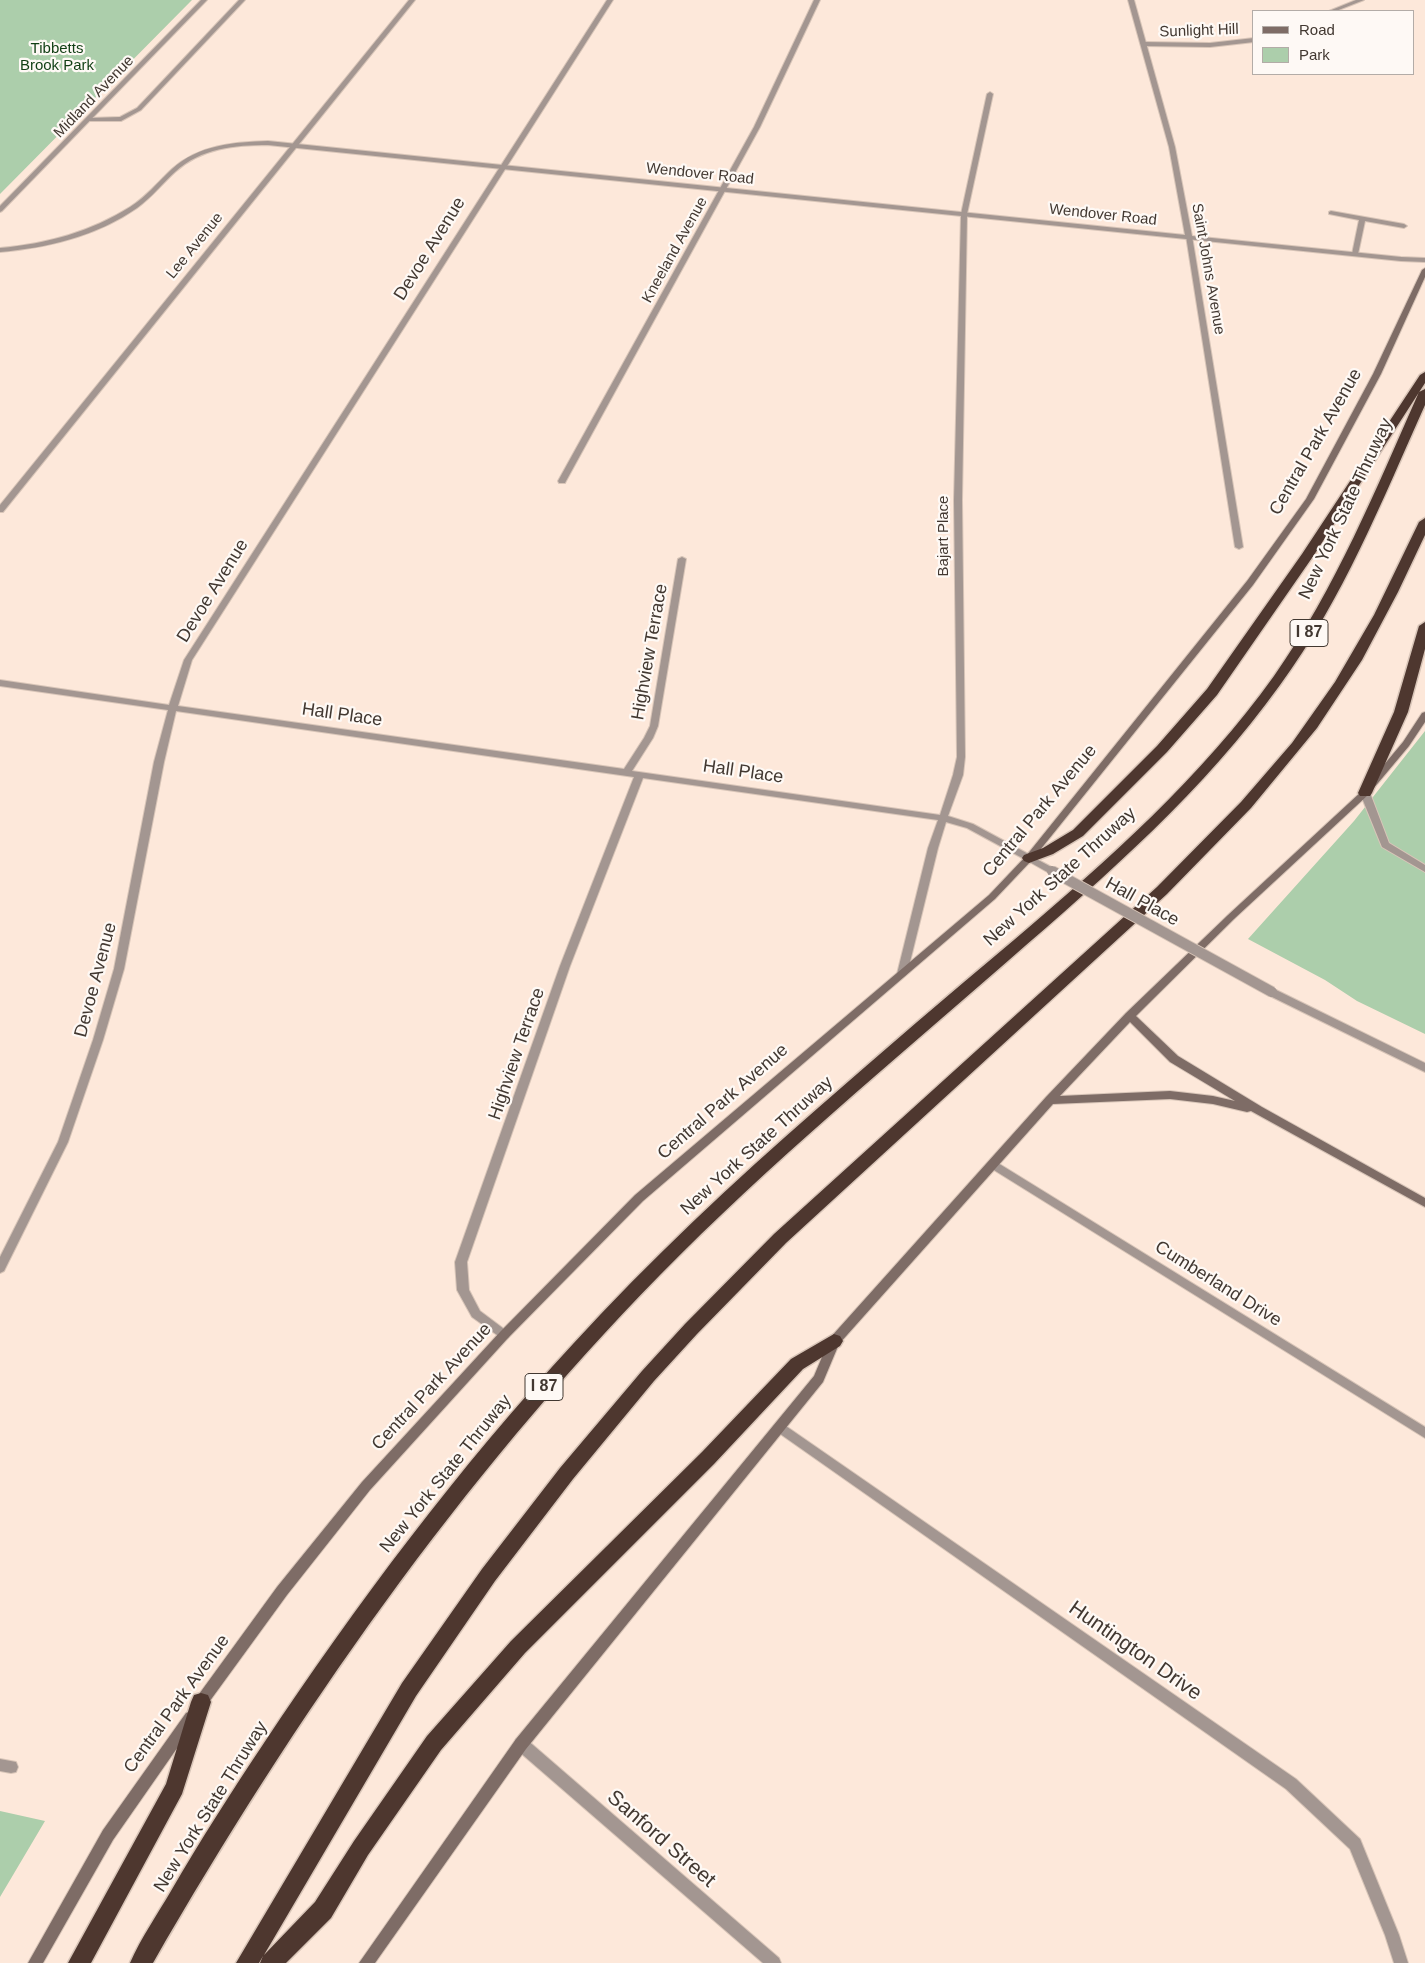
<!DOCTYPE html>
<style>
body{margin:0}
#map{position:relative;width:1425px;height:1963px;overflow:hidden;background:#fde8da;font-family:Helvetica,sans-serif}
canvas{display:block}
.legend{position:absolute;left:1252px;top:10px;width:162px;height:65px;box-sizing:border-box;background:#fef9f5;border:1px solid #b3aca7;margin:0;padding:6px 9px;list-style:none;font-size:15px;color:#423831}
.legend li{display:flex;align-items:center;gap:10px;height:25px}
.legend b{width:25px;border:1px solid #b3aca7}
</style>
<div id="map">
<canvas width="1425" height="1963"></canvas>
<ul class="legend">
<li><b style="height:6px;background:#7e6c66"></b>Road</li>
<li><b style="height:14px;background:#acceab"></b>Park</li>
</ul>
</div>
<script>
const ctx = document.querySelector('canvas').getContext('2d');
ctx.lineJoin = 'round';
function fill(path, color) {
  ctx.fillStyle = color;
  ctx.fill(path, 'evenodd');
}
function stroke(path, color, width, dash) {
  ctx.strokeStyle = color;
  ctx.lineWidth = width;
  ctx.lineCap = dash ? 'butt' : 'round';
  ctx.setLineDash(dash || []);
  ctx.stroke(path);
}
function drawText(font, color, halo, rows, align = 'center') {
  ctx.font = font + ' Helvetica,sans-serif';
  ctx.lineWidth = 4.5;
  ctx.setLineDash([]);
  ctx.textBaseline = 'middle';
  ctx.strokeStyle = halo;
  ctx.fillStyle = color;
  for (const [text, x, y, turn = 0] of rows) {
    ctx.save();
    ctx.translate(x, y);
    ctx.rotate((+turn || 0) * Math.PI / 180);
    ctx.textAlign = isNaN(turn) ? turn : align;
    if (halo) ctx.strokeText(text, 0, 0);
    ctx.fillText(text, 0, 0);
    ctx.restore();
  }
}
const green = new Path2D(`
 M0 0H192L0 194Z
 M1425 731V1034L1357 1001 1325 980 1248 939 1354 821Z
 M0 1811 45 1821 0 1897Z`);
const service = new Path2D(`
 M1331 211 1404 224 1407 226 1404 228 1365 221 1358 254 1355 256 1352 254 1359 220 1329 214V212Z
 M1365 790 1370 793 1389 843 1425 865V872L1382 847 1360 793Z`);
const minor = new Path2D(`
 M239 0H245L141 110 121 121H88L87 120 90 118 120 117 137 108Z
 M409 0H415L3 512H0V505Z
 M607 0H613L192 660 178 706 624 769 644 738 650 726 678 559 682 557 686 559 658 726 653 738 632 771 940 815 953 775 957 757 954 500 961 214 987 94 990 92 993 94 967 214 962 500 965 757 963 775 948 816 973 824 1032 856 1034 858 1032 860H1026L967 828 946 822 938 848 907 974 902 978 897 974 928 848 938 820 643 778 570 966 467 1262 469 1290 480 1311 508 1332 510 1335 508 1338 504 1340 472 1317 457 1290 455 1262 560 966 634 777 176 711 164 762 124 969 103 1040 68 1142 4 1271 0 1273V1257L58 1142 93 1040 114 969 154 762 168 710 0 686V680L169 705 184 660Z
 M814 0H820L760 127 566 481 565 483H559L558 481 754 127Z
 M1356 0H1364L1336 11H1329Z
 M1254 38V42L1210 47 1144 46 1141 44 1144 42 1210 43Z
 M1189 234 1192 236 1243 547 1239 549 1235 547 1186 236Z
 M993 1160 1425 1427V1438L989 1167 988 1164 989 1161Z
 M780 1422 1296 1779 1360 1839 1399 1935 1408 1963H1394L1385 1935 1350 1849 1286 1789 776 1431 774 1427 776 1423Z
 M521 1738 526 1739 779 1958 781 1963H763L516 1749 514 1744 516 1739Z
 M0 1759 16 1762 18 1767 16 1772 11 1773 0 1771Z`);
const tertiary = new Path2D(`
 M201 0H207L2 211 0 212V206Z
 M1128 0H1134L1175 147 1192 236 1401 257 1425 258V262L1401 261 268 145C235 145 201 148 175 172 162 184 151 198 137 208 97 236 47 248 0 252V248C46 244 90 232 130 207 146 197 158 182 172 169 198 145 234 142 268 141L1185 235 1169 147Z
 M1029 855 1055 869 1057 871 1055 873H1049L1026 860 1024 858 1026 856Z
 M1272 988 1425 1063V1072L1268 995 1267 992Z`);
const secondary = new Path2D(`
 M1425 268V277L1381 374 1314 499 1253 585 1032 860 995 899 643 1201 508 1338 370 1490 287 1595 204 1709 199 1711 194 1709 192 1705 194 1701 277 1587 362 1482 500 1332 635 1195 989 895 1026 856 1247 581 1306 499 1373 374 1422 270Z
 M1425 712V722L1409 746 1368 795 1234 919 1136 1016 1178 1056 1262 1107 1425 1198V1207L1251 1111 1247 1112 1213 1104 1170 1099 1053 1104 839 1344 823 1382 526 1749 375 1963H359L516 1739 814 1376 830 1338 1046 1097 1126 1013 1228 915 1362 791 1403 742 1422 713ZM1130 1022 1170 1062 1235 1101 1213 1096 1170 1091 1060 1096Z
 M191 1711 196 1713 198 1717 196 1721 113 1840 43 1963H28L103 1830 186 1713Z`);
const motorway = new Path2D(`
 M1425 372V383L1314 555 1217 695 1167 752 1083 836 1053 854 1029 863 1024 861 1022 858 1024 855 1043 848 1073 830 1157 746 1207 689 1302 554 1420 375Z
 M1425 389V405C1382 501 1343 599 1280 685 1204 791 1107 875 1009 960 891 1063 770 1163 660 1275 459 1480 296 1715 153 1963H130C141 1938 157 1915 171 1891 200 1841 232 1791 264 1743 357 1603 459 1467 573 1344 650 1260 733 1182 818 1108 883 1051 948 995 1014 940 1108 860 1202 777 1274 676 1336 588 1376 489 1419 392Z
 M1425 518V535L1398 592 1362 660 1317 728 1251 808 1167 894 786 1243 697 1334 654 1381 573 1479 495 1581 416 1696 264 1955 315 1902 354 1841 427 1736 511 1641 702 1452 791 1359 834 1334 840 1336 843 1341 840 1346 803 1369 714 1464 525 1653 441 1750 368 1855 331 1918 286 1963H260L263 1956 259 1963H236L402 1683 482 1569 560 1468 642 1371 685 1324 774 1234 1157 887 1241 802 1292 743 1335 682 1374 615 1419 522Z
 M1425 622V649L1408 712 1372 793 1370 796H1360L1358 793 1394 712 1419 626Z
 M201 1693 208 1695 211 1702 182 1794 91 1963H68L166 1784 191 1702 194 1695Z`);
const tertiaryBridge = new Path2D(`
 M1052 871 1272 992`);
const farStreetnames = [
 ["Sunlight Hill",1199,31,-2],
 ["Midland Avenue",94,97,-46],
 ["Wendover Road",700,174,6],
 ["Wendover Road",1103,215,6],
 ["Lee Avenue",195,246,-51],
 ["Kneeland Avenue",675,250,-61],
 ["Saint Johns Avenue",1208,269,80],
 ["Bajart Place",944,536,-90]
];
const farParknames = [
 ["Tibbetts",57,49],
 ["Brook Park",57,66]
];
const shields = [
 [1309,633,38],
 [544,1387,38]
];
const shieldNames = [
 ["I 87",1309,633],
 ["I 87",544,1387]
];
const streetNames = [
 ["Devoe Avenue",430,249,-58],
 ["Central Park Avenue",1316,442,-60],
 ["New York State Thruway",1346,509,-65],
 ["Devoe Avenue",213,591,-58],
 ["Highview Terrace",650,652,-80],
 ["Hall Place",342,715,8],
 ["Hall Place",743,772,8],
 ["Central Park Avenue",1040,811,-50],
 ["New York State Thruway",1060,877,-42],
 ["Hall Place",1142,902,29],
 ["Devoe Avenue",96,980,-75],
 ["Highview Terrace",517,1054,-71],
 ["Central Park Avenue",723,1102,-41],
 ["New York State Thruway",757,1146,-42],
 ["Cumberland Drive",1218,1284,32],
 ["Central Park Avenue",432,1387,-47],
 ["New York State Thruway",446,1474,-51],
 ["Central Park Avenue",177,1704,-54],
 ["New York State Thruway",211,1807,-58]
];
const nearStreetnames = [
 ["Huntington Drive",1135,1651,35],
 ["Sanford Street",661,1839,41]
];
fill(green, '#acceab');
stroke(service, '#d8c5b8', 2);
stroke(minor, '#d8c5b8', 2);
stroke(tertiary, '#d8c5b8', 2);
stroke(secondary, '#d8c5b8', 2);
stroke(motorway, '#d8c5b8', 3);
fill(service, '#a39691');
fill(minor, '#a39691');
fill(tertiary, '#a39691');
fill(secondary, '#7e6c66');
fill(motorway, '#4e372f');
stroke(tertiaryBridge, '#d8c5b8', 12, []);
stroke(tertiaryBridge, '#a39691', 10);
drawText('15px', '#423831', '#fef9f5', farStreetnames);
drawText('15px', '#103e13', '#fef9f5', farParknames);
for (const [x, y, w] of shields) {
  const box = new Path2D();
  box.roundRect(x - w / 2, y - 13.5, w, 27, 4);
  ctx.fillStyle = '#fef9f5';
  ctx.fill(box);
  stroke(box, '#423831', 1);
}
drawText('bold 16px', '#423831', null, shieldNames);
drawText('18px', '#423831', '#fef9f5', streetNames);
drawText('21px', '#423831', '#fef9f5', nearStreetnames);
</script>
